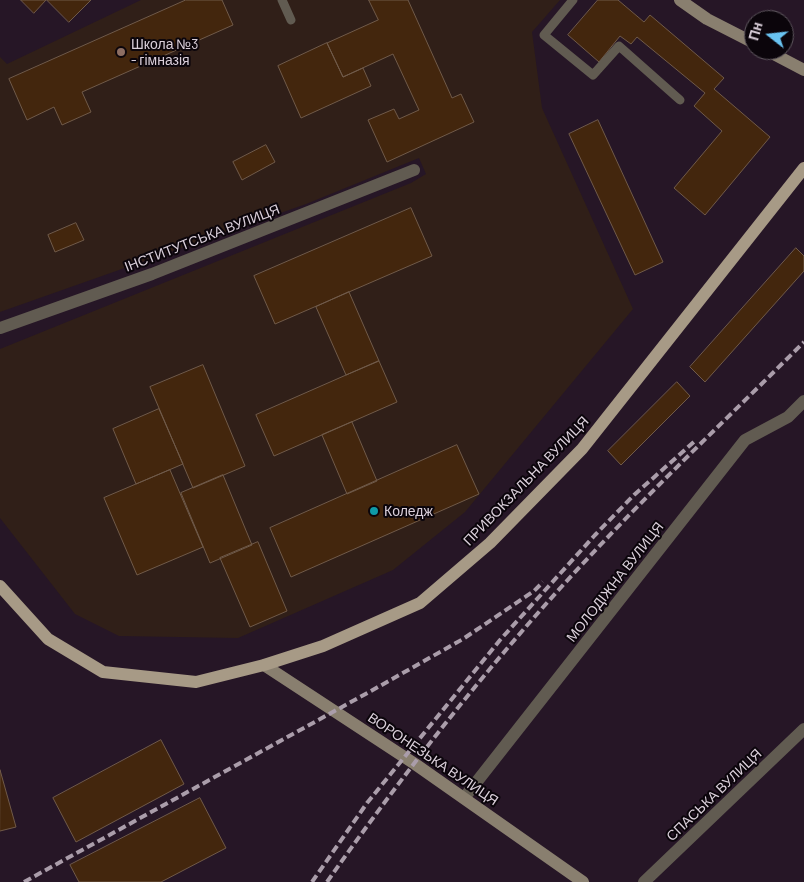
<!DOCTYPE html>
<meta charset="utf-8">
<style>
body{margin:0}
#map{position:relative;width:804px;height:882px;overflow:hidden;background:#261626;font-family:Barlow,sans-serif}
canvas{display:block}
.north{position:absolute;left:744px;top:10px;width:50px;height:50px;box-sizing:border-box;background:#0b050b;border:1px solid #5e565e;border-radius:50%;rotate:286deg;font-size:14px;font-weight:700;line-height:20px;text-align:center;color:#dacfda}
.north::after{content:'';display:block;margin:auto;width:18px;height:22px;background:#69c3f1;clip-path:polygon(50% 0,100% 100%,50% 72%,0 100%)}
</style>
<div id="map">
<canvas width="804" height="882"></canvas>
<div class="north">Пн</div>
</div>
<script>
const ctx = document.querySelector('canvas').getContext('2d');
ctx.lineJoin = 'round';
function fill(path, color) {
  ctx.fillStyle = color;
  ctx.fill(path, 'evenodd');
}
function stroke(path, color, width, dash) {
  ctx.strokeStyle = color;
  ctx.lineWidth = width;
  ctx.lineCap = dash ? 'butt' : 'round';
  ctx.setLineDash(dash || []);
  ctx.stroke(path);
}
function drawText(font, color, halo, rows, align = 'center') {
  ctx.font = font + ' Barlow,sans-serif';
  ctx.lineWidth = 4;
  ctx.setLineDash([]);
  ctx.textBaseline = 'middle';
  ctx.strokeStyle = halo;
  ctx.fillStyle = color;
  for (const [text, x, y, turn = 0] of rows) {
    ctx.save();
    ctx.translate(x, y);
    ctx.rotate((+turn || 0) * Math.PI / 180);
    ctx.textAlign = isNaN(turn) ? turn : align;
    if (halo) ctx.strokeText(text, 0, 0);
    ctx.fillText(text, 0, 0);
    ctx.restore();
  }
}
const education = new Path2D(`
 M141 0H560L532 32 542 108 633 309 465 512 393 570 238 638 119 636 75 614 0 518V349L411 183 426 174 419 158 306 204 0 312V57L7 64Z`);
const building = new Path2D(`
 M21 0H46L34 13Z
 M47 0H91L69 22Z
 M186 0H222L233 25 82 92 91 112 62 125 54 107 27 120 9 79Z
 M369 0H408L452 98 461 94 474 122 387 162 368 120 394 109 399 119 419 110 393 54 343 77 327 43 378 20Z
 M598 0H618L644 22 650 15 724 78 714 89 770 137 705 215 674 188 722 131 694 106 705 93 637 37 631 44 620 36 599 62 568 35Z
 M327 43 343 77 363 68 371 86 301 118 278 66Z
 M598 120 663 262 635 275 569 134Z
 M266 145 275 162 242 180 233 162Z
 M411 208 432 256 275 324 254 276Z
 M76 223 84 240 55 252 48 235Z
 M796 248 804 256V271L705 382 690 367Z
 M349 292 379 361 346 375 316 307Z
 M379 361 397 402 274 456 256 415Z
 M203 365 245 466 193 488 150 387Z
 M677 382 690 396 621 465 608 451Z
 M159 409 183 464 136 484 113 429Z
 M352 422 377 481 347 494 322 435Z
 M457 445 479 494 291 577 270 528Z
 M170 470 203 547 137 575 104 498Z
 M223 475 252 545 210 563 181 493Z
 M258 542 287 611 250 627 220 558Z
 M161 740 184 784 76 842 53 798Z
 M0 770 16 827 0 831Z
 M200 798 226 848 161 882H79L70 865Z`);
const service = new Path2D(`
 M282 0 291 20
 M573 0 544 35 593 75 619 46 680 100`);
const minor = new Path2D(`
 M0 328 152 274 414 170
 M464 798 745 440 788 417 804 401
 M644 882 804 729`);
const secondary = new Path2D(`
 M680 0 707 19 754 43
 M766 50 804 70
 M264 665 415 764 583 882`);
const primary = new Path2D(`
 M0 586 48 639 103 672 196 682 264 665 323 646 420 603 490 543 582 449 804 168`);
const rail = new Path2D(`
 M24 882 371 691 463 639 534 591 543 582
 M312 882 367 803 500 640 595 535 634 495 696 440
 M327 882C412 761 506 643 608 537 672 470 739 407 804 342`);
const markers = [
 [121,52,5,"#8d6e63"],
 [374,511,5,"#0f9aa8"]
];
const poiNames = [
 ["Школа №3",131,44],
 ["- гімназія",131,60],
 ["Коледж",384,511]
];
const streetNames = [
 ["ІНСТИТУТСЬКА ВУЛИЦЯ",202,238,-21],
 ["ПРИВОКЗАЛЬНА ВУЛИЦЯ",526,481,-46],
 ["МОЛОДІЖНА ВУЛИЦЯ",615,582,-52],
 ["ВОРОНЕЗЬКА ВУЛИЦЯ",433,759,34],
 ["СПАСЬКА ВУЛИЦЯ",714,795,-44]
];
fill(education, '#301f18');
fill(building, '#43260d');
stroke(building, '#705a49', 1);
stroke(service, '#615b51', 9);
stroke(minor, '#615b51', 12);
stroke(secondary, '#897f6f', 12);
stroke(primary, '#a79a86', 12);
stroke(rail, '#aa9daa', 4, [8, 4]);
for (const [x, y, r, color] of markers) {
  const dot = new Path2D();
  dot.arc(x, y, r, 0, 2 * Math.PI);
  ctx.fillStyle = color;
  ctx.fill(dot);
  stroke(dot, '#0b050b', 2);
}
drawText('14px', '#dacfda', '#0b050b', poiNames, 'left');
drawText('14px', '#dacfda', '#0b050b', streetNames);
</script>
